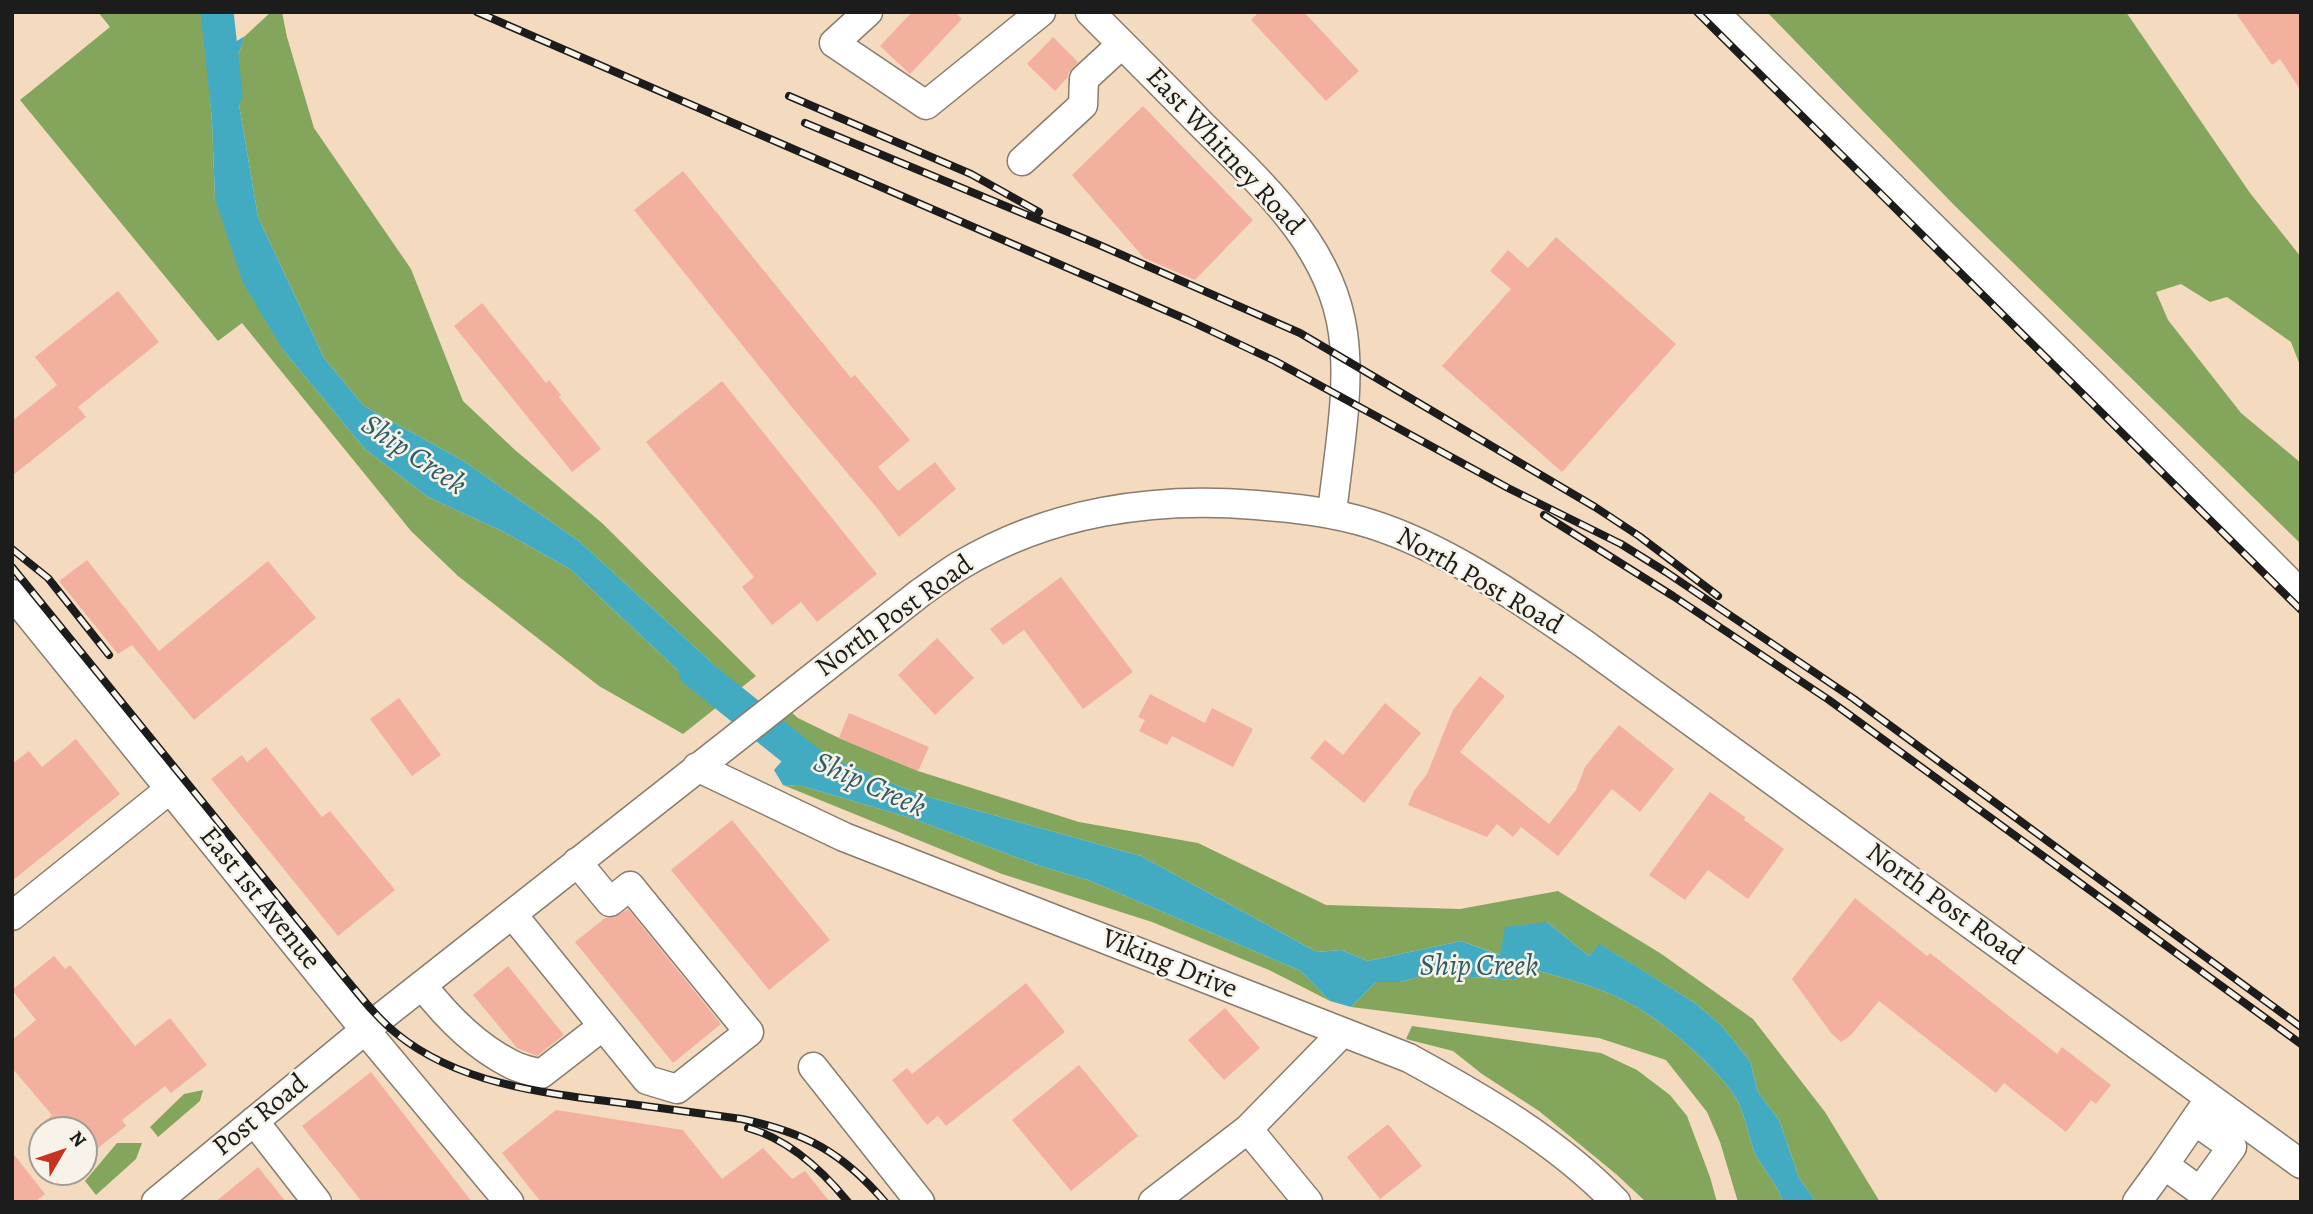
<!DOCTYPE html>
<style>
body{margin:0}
#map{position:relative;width:2313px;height:1214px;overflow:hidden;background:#f4dbbf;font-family:Alegreya,serif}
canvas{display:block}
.frame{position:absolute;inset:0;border:14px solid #1c1c1c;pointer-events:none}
.north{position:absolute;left:28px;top:1116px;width:70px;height:70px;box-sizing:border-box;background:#f7f3e8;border:2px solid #9f9d96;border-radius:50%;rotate:51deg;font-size:19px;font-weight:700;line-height:28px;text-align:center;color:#1c1c1c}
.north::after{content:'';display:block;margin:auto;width:24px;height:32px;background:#c8321e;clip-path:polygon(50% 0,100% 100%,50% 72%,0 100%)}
</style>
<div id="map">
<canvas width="2313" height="1214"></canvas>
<div class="frame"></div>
<div class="north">N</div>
</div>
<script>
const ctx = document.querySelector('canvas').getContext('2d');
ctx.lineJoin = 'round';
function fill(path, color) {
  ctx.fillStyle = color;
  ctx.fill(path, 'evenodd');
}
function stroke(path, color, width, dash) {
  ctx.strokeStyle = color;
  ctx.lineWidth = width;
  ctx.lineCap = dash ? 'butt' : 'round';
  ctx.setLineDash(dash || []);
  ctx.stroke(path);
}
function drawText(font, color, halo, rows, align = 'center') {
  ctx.font = font + ' Alegreya,serif';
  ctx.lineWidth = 5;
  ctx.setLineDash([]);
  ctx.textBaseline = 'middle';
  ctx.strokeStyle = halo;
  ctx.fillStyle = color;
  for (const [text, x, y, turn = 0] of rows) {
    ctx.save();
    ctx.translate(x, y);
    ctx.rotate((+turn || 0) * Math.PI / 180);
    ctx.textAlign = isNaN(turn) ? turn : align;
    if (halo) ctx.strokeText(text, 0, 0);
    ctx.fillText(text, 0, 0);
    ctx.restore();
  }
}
const forest = new Path2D(`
 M98 12H202L212 121 215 199 283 350 365 449 428 497 504 532 570 569 717 707 683 734 599 686 458 576 411 531 242 323 218 341 20 100 110 27Z
 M271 12H282L287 37 314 128 411 269 463 401 515 450 602 523 756 676 737 691 709 660 579 541 462 460 364 406 324 358 258 217 233 69 245 36Z
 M1767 12H2126L2250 193 2301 257V368L2291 342 2227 297 2210 302 2181 284 2156 292 2168 320 2241 413 2301 463V544L1954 205Z
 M791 712 798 718 839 738 918 771 1079 822 1198 843 1326 905 1460 909 1558 891 1660 953 1753 1019 1825 1112 1880 1202H1816L1799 1178 1779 1120 1758 1092 1750 1061 1722 1026 1695 1003 1601 945 1589 956 1547 922 1501 955 1461 941 1368 961 1341 950 1317 952 1141 856 918 794 806 747 780 720Z
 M783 785 802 786 911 818 1040 866 1088 880 1301 971 1330 1001 1269 970 1152 922 1002 874Z
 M1535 970C1567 979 1601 987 1631 1004 1663 1021 1719 1068 1737 1100 1745 1115 1748 1135 1754 1151 1762 1169 1777 1183 1783 1202H1738L1720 1142 1707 1112 1666 1060 1599 1038 1351 1007 1376 982H1400L1430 974 1513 980Z
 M1412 1026 1601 1053 1637 1070 1670 1095 1687 1116 1710 1177 1717 1202H1646L1616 1174 1539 1111 1482 1074 1453 1051 1406 1039Z
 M203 1090 200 1101 158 1137 150 1127 184 1094Z
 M117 1143H142L136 1159 96 1195 85 1181Z`);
const water = new Path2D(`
 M245 36 233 69 258 217 324 358 364 406 462 460 579 541 709 660 737 691 717 707 570 569 504 532 428 497 365 449 283 350 243 283 215 199 212 121 206 60Z
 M800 740 806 747 918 794 1141 856 1317 952 1341 950 1368 961 1461 941 1500 955 1505 927 1547 922 1589 956 1600 944 1695 1003 1722 1026 1750 1061 1758 1092 1779 1120 1799 1178 1816 1202H1783C1777 1183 1762 1169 1754 1151 1748 1135 1745 1115 1737 1100 1719 1068 1663 1021 1631 1004 1601 987 1567 979 1535 970L1513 980 1430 974 1400 982H1376L1351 1007 1330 1001 1301 971 1088 880 1040 866 911 818 802 786 783 785 774 770Z`);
const river = new Path2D(`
 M217 12 226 94
 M695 671 815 767 830 773`);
const building = new Path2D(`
 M912 12H955L962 19 910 74 880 46Z
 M1259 12H1304L1359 71 1326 101 1251 20Z
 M2235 12H2301V91L2280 59 2272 65Z
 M1053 37 1078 62 1069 72 1067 78 1055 91 1027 64Z
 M1143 106 1253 220 1195 280 1144 258 1072 175Z
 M683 171 851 378 855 375 910 440 878 467 898 491 935 462 956 489 899 537 877 508 795 411 634 210Z
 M1556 237 1676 344 1562 472 1442 366 1511 289 1490 271 1508 250 1528 268Z
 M118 291 159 342 78 407 86 417 12 476V421L57 385 35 357Z
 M482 303 546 383 549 380 561 395 559 397 601 449 572 472 454 326Z
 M722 381 877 574 817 622 801 602 772 625 742 587 754 577 646 442Z
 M87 560 159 651 268 561 316 618 194 720 132 645 118 654 59 581Z
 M1061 577 1133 672 1083 709 1024 630 1003 645 990 629Z
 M937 638 974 678 935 715 898 675Z
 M1480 676 1505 696 1460 752 1549 824 1576 790 1585 767 1619 725 1674 769 1640 812 1612 789 1558 856 1521 827 1513 837 1497 824 1487 837 1408 805 1414 791 1427 774 1453 710Z
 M1150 694 1205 723 1212 708 1253 729 1233 767 1172 736 1167 745 1139 731 1145 720 1138 717Z
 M399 698 441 755 412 776 370 719Z
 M1385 703 1421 733 1364 803 1310 758 1325 740 1343 755Z
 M849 713 929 747 918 771 839 738Z
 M76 739 120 794 12 881V764L29 751 42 767Z
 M266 747 322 817 330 811 395 890 338 936 211 779 242 755 247 762Z
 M1710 792 1745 817 1744 820 1784 849 1748 899 1708 870 1685 900 1649 875Z
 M732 820 830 940 769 990 671 870Z
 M1855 898 1927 956 1930 953 2057 1054 2062 1047 2111 1085 2096 1104 2091 1100 2066 1132 2004 1083 1996 1093 1879 1001 1851 1035 1841 1042 1831 1033 1792 979Z
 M628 909 721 1024 673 1063 575 942 605 918H613Z
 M54 956 65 969 70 965 135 1046 170 1018 207 1065 171 1093 165 1086 122 1120 126 1126 84 1159V1130H34L52 1115 12 1068V1040L36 1020 12 990Z
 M508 966 564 1035 537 1056 517 1048 473 995Z
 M1026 983 1065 1032 946 1126 938 1116 927 1125 892 1080 907 1068 912 1074Z
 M1225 1008 1260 1048 1224 1080 1188 1040Z
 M1079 1065 1138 1136 1071 1191 1012 1120Z
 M371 1072 472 1202H362L302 1126Z
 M556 1110 683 1130 722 1179 763 1148 792 1179 805 1171 830 1202H541L502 1153Z
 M1388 1124 1422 1166 1380 1199 1347 1157Z
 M12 1152 45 1194 35 1202H12Z
 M258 1167 286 1202H215Z`);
const minor = new Path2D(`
 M868 12 834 43 926 105 1041 12
 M1090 12C1127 49 1163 85 1199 122 1259 182 1331 244 1343 333 1351 390 1338 456 1332 513
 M1714 12 2093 385 2301 594
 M1022 161 1083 105 1084 79 1122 44
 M12 594 365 1030 509 1202
 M697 767 844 837 1409 1058C1482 1098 1557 1141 1616 1202
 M512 914 647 1080 677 1089 749 1032 630 886 610 902 577 862
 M12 916 170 789
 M422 985C446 1016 474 1045 509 1063 519 1069 531 1071 541 1074L603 1026
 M813 1067 920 1202
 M254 1121 317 1202
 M2195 1121 2232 1147 2200 1191 2164 1165 2210 1098
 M1248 1129 1308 1202
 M156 1202 365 1030 920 593C933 584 946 574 959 566 1049 512 1153 496 1256 505 1294 508 1333 512 1371 524 1447 548 1517 598 1583 643L2301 1164
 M1153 1202 1248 1129 1342 1033
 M2137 1202 2164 1165`);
const rail = new Path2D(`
 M477 12 1188 320 1275 361 1508 488 1621 544 1666 572 1854 699 2301 1027
 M1697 12 2301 610
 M789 96 971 174 1039 212
 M805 123 1097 244 1300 333 1595 507 1639 536 1718 596
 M1544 515 1673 596 1829 700 2301 1044
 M12 549 48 578 109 655
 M12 567 346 979C362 998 377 1018 397 1034 461 1086 551 1094 630 1104 668 1109 705 1114 742 1119 806 1133 842 1152 885 1202
 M748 1128C788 1139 822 1170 848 1202`);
const streetNames = [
 ["East Whitney Road",1224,152,47],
 ["North Post Road",1479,582,30],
 ["North Post Road",895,617,-36],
 ["East 1st Avenue",259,899,51],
 ["North Post Road",1944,905,36],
 ["Viking Drive",1169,965,22],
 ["Post Road",261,1116,-39]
];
const waterNames = [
 ["Ship Creek",413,456,34],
 ["Ship Creek",869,786,24],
 ["Ship Creek",1479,968]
];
fill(forest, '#84a65c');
fill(water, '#42abc2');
stroke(river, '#42abc2', 33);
fill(building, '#f3b09f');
stroke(minor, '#887c6e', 31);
stroke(minor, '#fff', 28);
stroke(rail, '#1c1c1c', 8);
stroke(rail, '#f7f3e8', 5, [16]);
drawText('28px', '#1c1c1c', '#f7f3e8', streetNames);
drawText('italic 30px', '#2d5c67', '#f7f3e8', waterNames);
</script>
